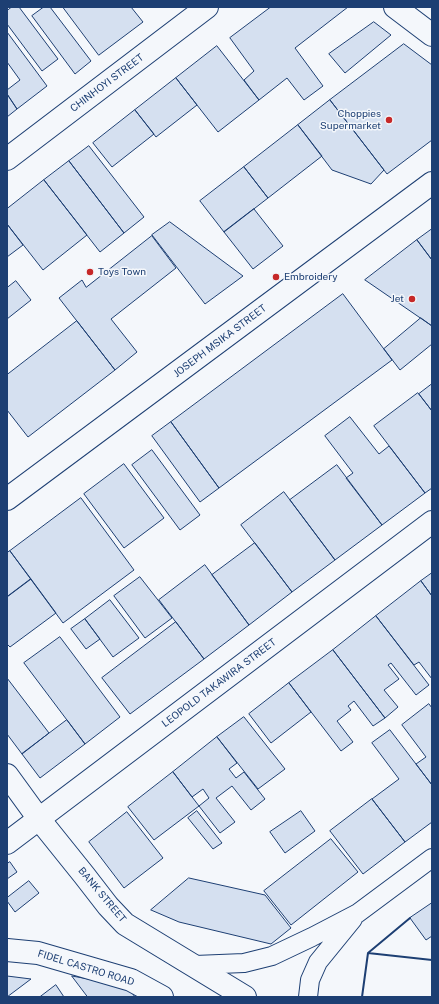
<!DOCTYPE html>
<style>
body{margin:0}
#map{position:relative;width:439px;height:1004px;overflow:hidden;background:#f4f7fb;font-family:"Public Sans",sans-serif}
canvas{display:block}
.frame{position:absolute;inset:0;border:8px solid #1d3f73;pointer-events:none}
</style>
<div id="map">
<canvas width="439" height="1004"></canvas>
<div class="frame"></div>
</div>
<script>
const ctx = document.querySelector('canvas').getContext('2d');
ctx.lineJoin = 'round';
function fill(path, color) {
  ctx.fillStyle = color;
  ctx.fill(path, 'evenodd');
}
function stroke(path, color, width, dash) {
  ctx.strokeStyle = color;
  ctx.lineWidth = width;
  ctx.lineCap = dash ? 'butt' : 'round';
  ctx.setLineDash(dash || []);
  ctx.stroke(path);
}
function drawText(font, color, halo, rows, align = 'center') {
  ctx.font = font + ' "Public Sans",sans-serif';
  ctx.lineWidth = 3;
  ctx.setLineDash([]);
  ctx.textBaseline = 'middle';
  ctx.strokeStyle = halo;
  ctx.fillStyle = color;
  for (const [text, x, y, turn = 0] of rows) {
    ctx.save();
    ctx.translate(x, y);
    ctx.rotate((+turn || 0) * Math.PI / 180);
    ctx.textAlign = isNaN(turn) ? turn : align;
    if (halo) ctx.strokeText(text, 0, 0);
    ctx.fillText(text, 0, 0);
    ctx.restore();
  }
}
const building = new Path2D(`
 M12 7H19L58 59 42 71 7 24V11Z
 M44 7H50L91 61 75 74 32 16Z
 M63 7H131L143 22 99 55Z
 M271 7H348L295 48 323 86 304 100 287 78 259 100 244 80 254 71 230 38Z
 M374 22 391 35 345 73 329 54Z
 M7 32 47 86 17 109 7 94V90L20 80 7 62Z
 M404 44 432 65V140L387 174 330 100Z
 M217 46 259 100 218 132 176 78Z
 M176 78 197 105 156 137 135 110Z
 M7 94 17 109 7 117Z
 M330 100 384 170 371 184 332 170 298 125Z
 M135 110 154 134 112 167 93 143Z
 M298 125 322 156 268 198 244 167Z
 M89 146 144 217 124 233 69 161Z
 M69 161 124 233 100 252 44 180Z
 M244 167 268 198 224 232 200 201Z
 M44 180 87 235 43 270 7 224V209Z
 M254 209 283 246 253 269 224 232Z
 M170 222 243 276 205 304 152 235Z
 M7 224 23 245 7 257Z
 M432 229V260L417 240Z
 M152 236 176 268 111 319 137 352 115 370 59 298 82 280 86 287Z
 M417 240 432 260V326L365 280Z
 M16 281 31 300 7 319V288Z
 M343 294 392 360 219 488 171 422Z
 M421 318 432 326V344L400 370 384 349Z
 M77 321 115 370 28 437 7 410V375Z
 M432 384V411L419 394Z
 M418 393 432 411V488L425 493 374 426Z
 M350 417 379 454 389 446 425 493 382 525 346 478 353 473 325 436Z
 M171 422 219 488 200 502 152 436Z
 M152 450 200 515 180 530 132 465Z
 M124 464 164 518 124 548 84 494Z
 M337 465 382 525 335 560 290 500Z
 M284 492 335 560 292 592 241 525Z
 M81 498 134 570 63 623 10 551Z
 M255 543 292 592 249 625 212 575Z
 M10 551 31 579 7 597V553Z
 M205 565 249 625 204 659 159 600Z
 M432 573V596L421 581Z
 M140 577 172 618 145 638 114 596Z
 M31 579 56 613 10 647 7 644V597Z
 M421 581 432 596V679L419 662 414 665 376 616Z
 M110 600 139 638 113 657 85 619Z
 M376 616 429 685 416 695 391 663 388 665 399 679 384 690 398 707 385 718 333 650Z
 M85 619 100 639 86 649 71 629Z
 M176 622 204 659 130 714 102 678Z
 M60 637 120 717 85 744 24 663Z
 M333 650 385 718 373 726 354 701 348 706 351 710 337 721 353 742 341 751 289 683Z
 M7 678 49 733 22 754 7 734Z
 M289 683 311 712 271 743 249 714Z
 M429 704 432 708V785L416 764 426 757 402 725Z
 M244 717 285 769 258 789 217 737Z
 M67 720 85 744 40 778 22 754Z
 M390 730 432 785V822L405 842 372 799 399 779 372 743Z
 M217 737 237 763 229 769 236 778 244 772 265 799 251 810 232 786 216 798 235 822 220 833 199 806 209 798 203 789 192 797 173 772Z
 M173 772 199 806 154 840 128 807Z
 M372 799 405 842 363 874 330 831Z
 M197 811 222 843 213 849 188 818Z
 M301 811 315 831 285 853 270 832Z
 M127 812 163 858 124 888 89 842Z
 M331 839 358 872 291 925 264 891Z
 M10 862 17 872 7 879V864Z
 M189 878 265 895 291 928 271 944 179 922 151 910Z
 M29 881 39 893 15 912 7 901V898Z
 M432 903V936L426 940 410 918Z
 M7 976 31 979 7 997Z
 M72 976 127 986 135 997H88Z
 M56 985 64 997H40Z`);
const minor = new Path2D(`
 M195 965 244 963 272 956 312 937 358 913 432 858
 M308 997 310 980 318 962 353 919`);
const tertiary = new Path2D(`
 M7 159 207 7
 M7 499 432 183
 M7 843 432 522`);
const secondary = new Path2D(`
 M395 7 432 35
 M7 775 39 819 84 875 108 906 125 924 245 997
 M7 950 38 953 131 980 162 997`);
const wall = new Path2D(`
 M368 953 432 960
 M362 997 368 953 410 918`);
const markers = [
 [389,120,4,"#c62828"],
 [90,272,4,"#c62828"],
 [276,277,4,"#c62828"],
 [412,299,4,"#c62828"]
];
const streetNames = [
 ["CHINHOYI STREET",107,83,-37],
 ["JOSEPH MSIKA STREET",220,341,-37],
 ["LEOPOLD TAKAWIRA STREET",219,683,-37],
 ["BANK STREET",102,895,50],
 ["FIDEL CASTRO ROAD",86,968,17]
];
const poiNames = [
 ["Choppies",381,114],
 ["Supermarket",381,126],
 ["Toys Town",98,272,"left"],
 ["Embroidery",284,277,"left"],
 ["Jet",404,299]
];
fill(building, '#d5e0f0');
stroke(building, '#1d3f73', 1);
stroke(minor, '#1d3f73', 20);
stroke(tertiary, '#1d3f73', 24);
stroke(secondary, '#1d3f73', 24);
stroke(minor, '#f4f7fb', 18);
stroke(tertiary, '#f4f7fb', 22);
stroke(secondary, '#f4f7fb', 22);
stroke(wall, '#1d3f73', 2);
for (const [x, y, r, color] of markers) {
  const dot = new Path2D();
  dot.arc(x, y, r, 0, 2 * Math.PI);
  ctx.fillStyle = color;
  ctx.fill(dot);
  stroke(dot, '#f4f7fb', 1.5);
}
drawText('10px', '#1d3f73', '#f4f7fb', streetNames);
drawText('10px', '#1d3f73', '#f4f7fb', poiNames, 'right');
</script>
